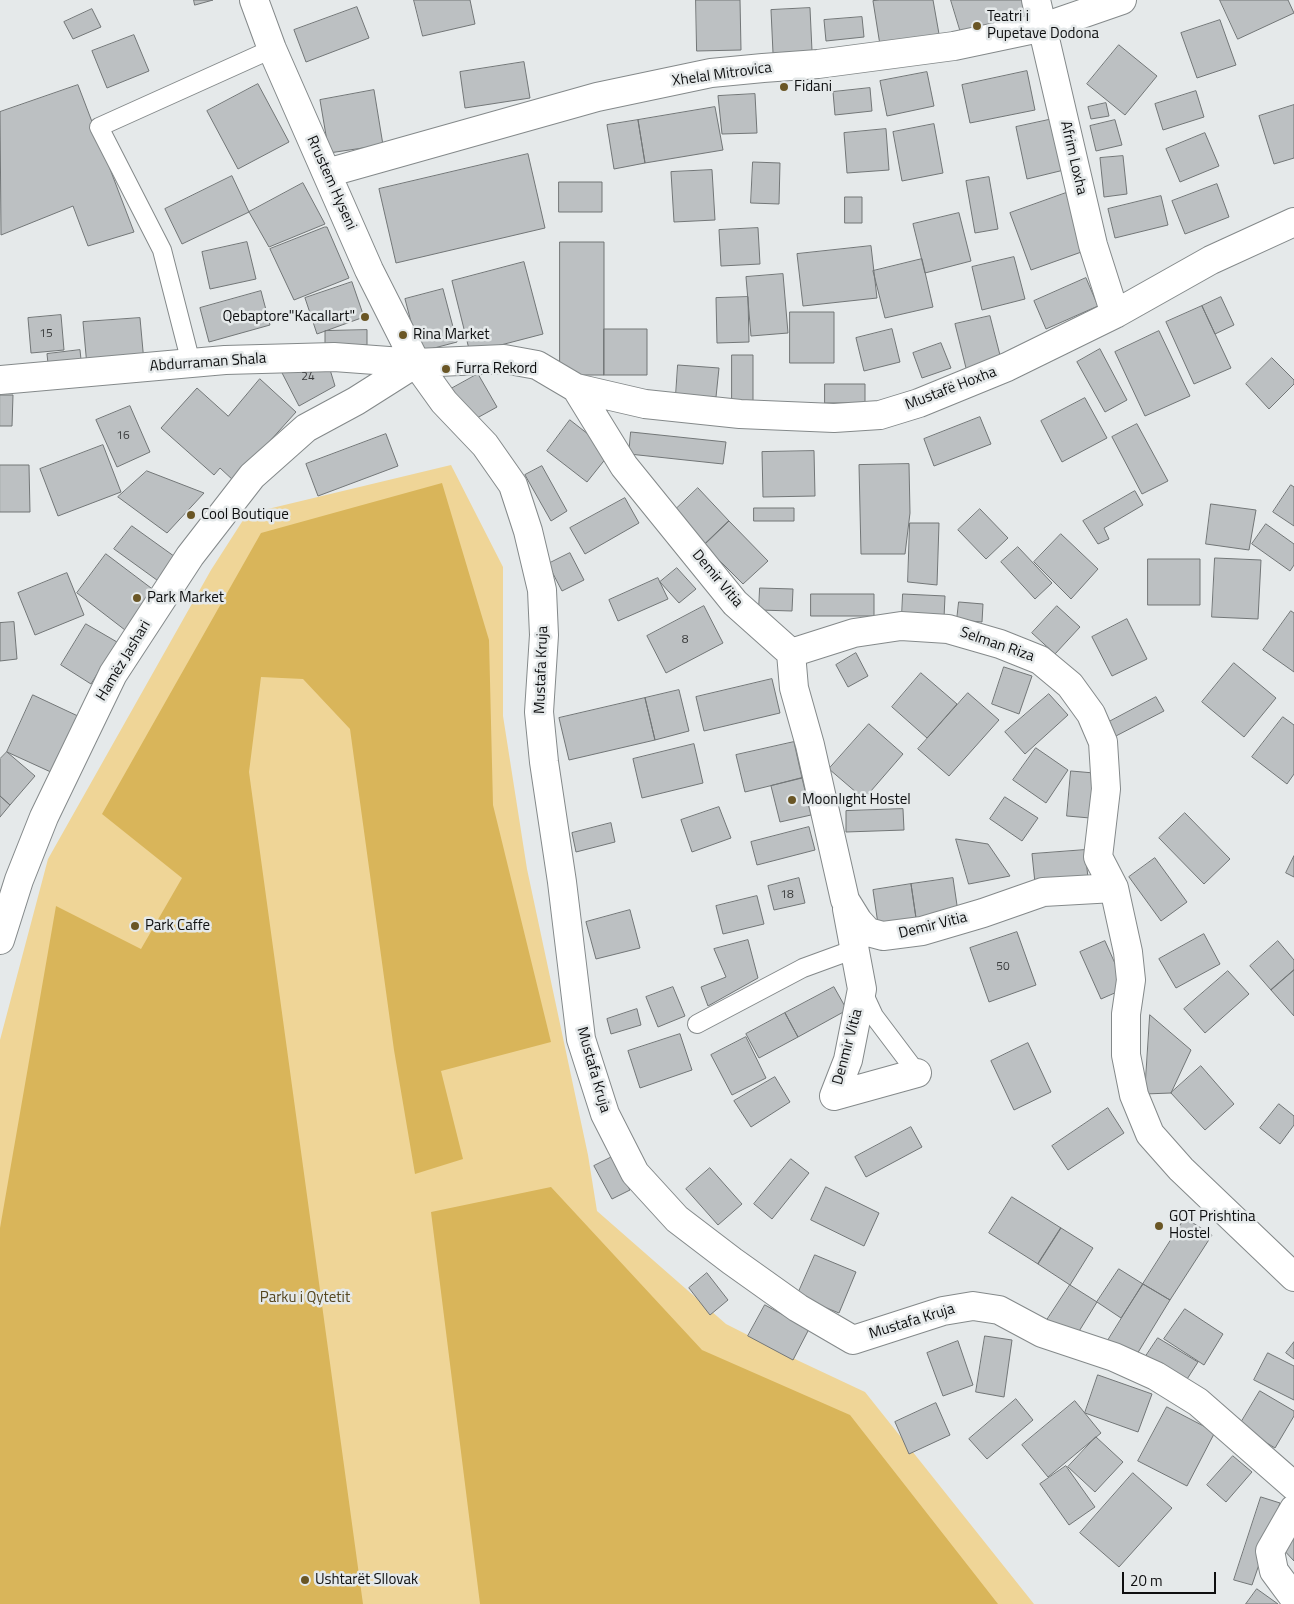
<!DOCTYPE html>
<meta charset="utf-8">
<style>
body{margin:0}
#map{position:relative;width:1294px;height:1604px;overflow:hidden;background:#e5e9ea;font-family:"Titillium Web",sans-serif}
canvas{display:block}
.scale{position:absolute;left:1122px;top:1572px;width:94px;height:22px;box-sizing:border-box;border:2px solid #0e0f10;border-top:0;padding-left:6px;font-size:15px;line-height:18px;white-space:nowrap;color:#0e0f10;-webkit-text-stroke:4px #e5e9ea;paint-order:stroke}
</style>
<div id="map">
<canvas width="1294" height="1604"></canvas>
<div class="scale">20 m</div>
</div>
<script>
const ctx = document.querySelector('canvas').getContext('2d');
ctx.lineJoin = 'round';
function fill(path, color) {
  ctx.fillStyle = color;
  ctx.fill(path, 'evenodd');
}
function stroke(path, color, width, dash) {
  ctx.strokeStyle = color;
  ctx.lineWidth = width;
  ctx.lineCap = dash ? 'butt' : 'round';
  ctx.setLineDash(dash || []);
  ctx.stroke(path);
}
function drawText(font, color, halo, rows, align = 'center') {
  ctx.font = font + ' "Titillium Web",sans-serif';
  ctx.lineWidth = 5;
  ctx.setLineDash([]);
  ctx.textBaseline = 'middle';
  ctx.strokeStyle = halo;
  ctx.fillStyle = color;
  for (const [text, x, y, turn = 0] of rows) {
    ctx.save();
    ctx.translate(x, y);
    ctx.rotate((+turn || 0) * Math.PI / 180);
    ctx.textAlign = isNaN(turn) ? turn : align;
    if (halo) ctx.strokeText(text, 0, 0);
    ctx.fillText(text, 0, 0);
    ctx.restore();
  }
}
const green = new Path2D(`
 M451 465 503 567V716L527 869 588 1155 597 1211 726 1324 799 1361 865 1392 1034 1604H0V1040L48 859 211 570 247 514Z`);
const forest = new Path2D(`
 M442 483 489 640 493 805 551 1042 441 1071 463 1159 415 1174 394 1050 350 729 303 679 261 677 249 772 363 1604H0V1228L56 906 141 949 182 878 102 814 261 533Z
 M551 1187 702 1350 850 1415 998 1604H480L431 1212Z`);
const building = new Path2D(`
 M194 0H213L195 5Z
 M414 0H470L475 24 423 36Z
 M696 0H740L741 50 697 51Z
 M880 0H933L939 34 880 45 873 1Z
 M951 0H1024L1028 16 962 36Z
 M1220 0H1288L1294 13 1238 39Z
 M357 7 369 38 306 62 294 30Z
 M810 8 812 51 773 53 771 10Z
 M92 9 101 27 73 39 64 22Z
 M862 17 864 37 826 41 824 20Z
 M1220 20 1236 65 1197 78 1181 33Z
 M134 35 149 71 107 88 92 51Z
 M1119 45 1157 76 1125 115 1087 84Z
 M524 62 530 98 465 108 460 72Z
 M1027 71 1035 110 970 123 962 85Z
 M927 72 934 106 887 116 880 81Z
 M258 84 289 142 238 169 207 111Z
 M78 85 134 232 88 246 73 206 1 235 0 112Z
 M870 88 872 111 835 115 833 92Z
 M374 90 383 145 329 153 320 100Z
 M1196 91 1204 117 1163 130 1155 104Z
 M755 94 757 133 722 134 718 96Z
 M1106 103 1109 116 1091 119 1088 107Z
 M1294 105V158L1274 164 1259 116Z
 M715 107 723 150 645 163 638 120Z
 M1053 119 1064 170 1027 179 1016 127Z
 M638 120 645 163 614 169 607 125Z
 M1115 120 1122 145 1096 151 1090 126Z
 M934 124 943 173 902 181 893 132Z
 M886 129 889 170 847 173 844 133Z
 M1205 133 1219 166 1180 182 1166 149Z
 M528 154 545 228 396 263 379 189Z
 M1123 156 1127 194 1104 197 1100 158Z
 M753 162 780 163 779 204 751 203Z
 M712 170 715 220 674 222 671 172Z
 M232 176 249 212 182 244 165 209Z
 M989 177 998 229 975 233 966 181Z
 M559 182H602V212H559Z
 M303 183 325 224 269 247 249 212Z
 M1217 184 1229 217 1185 234 1172 201Z
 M1066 193 1087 250 1031 270 1010 213Z
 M1161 196 1168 225 1115 238 1108 209Z
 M845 197H862V223H845Z
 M959 213 971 261 925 273 913 224Z
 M325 227H327L349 278 294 300 270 249Z
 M758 228 760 264 721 266 719 230Z
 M247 242 256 279 210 289 202 252Z
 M560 242H604V375H560Z
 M871 246 877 298 803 306 797 254Z
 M1014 257 1025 299 982 310 972 267Z
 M922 259 933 307 885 318 873 271Z
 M524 262 543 334 470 353 452 281Z
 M783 274 788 333 751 336 746 277Z
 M1086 278 1098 306 1046 329 1034 301Z
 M352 282 364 317 317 334 305 298Z
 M443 289 457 342 419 352 405 299Z
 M261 291 270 325 209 342 200 308Z
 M748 297 749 342 717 343 716 298Z
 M1221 297 1234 325 1215 334 1202 306Z
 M1202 306 1231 368 1194 384 1166 322Z
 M790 312H834V363H790Z
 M61 315 64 350 31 353 28 318Z
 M990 316 1002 363 967 372 955 324Z
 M140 318 144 362 87 366 83 322Z
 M604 329H647V375H604Z
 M892 329 900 362 864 371 856 338Z
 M367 330V345H325V331Z
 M1159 331 1190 396 1145 416 1115 352Z
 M941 343 951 368 922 378 913 353Z
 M1100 349 1127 400 1105 412 1077 362Z
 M80 350 82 369 49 373 47 354Z
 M732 355H753V403H732Z
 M1272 358 1294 380V384L1269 409 1246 384Z
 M328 363 335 386 299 406 279 367Z
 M678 365 719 368 716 397 676 395Z
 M478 374 497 407 468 423 449 390Z
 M260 379 296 412 234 481 220 468 214 475 161 428 197 388 228 416Z
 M825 384H865V403H825Z
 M0 395H13L12 426H0Z
 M1085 398 1107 438 1062 462 1041 421Z
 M130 406 150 452 117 467 96 420Z
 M980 417 991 444 934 466 924 439Z
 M570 420 611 452 587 482 547 451Z
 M1137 424 1168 481 1142 494 1112 437Z
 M631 432 726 442 723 464 629 454Z
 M386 434 398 466 318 496 306 464Z
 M103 445 121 492 58 516 40 469Z
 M814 451 815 496 763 497 762 452Z
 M909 464 910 513 905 554H861L859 465Z
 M0 465H29L30 512H0Z
 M542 466 567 511 551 521 525 475Z
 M147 471 204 493 167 533 118 497Z
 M1291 485 1294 487V526L1273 512Z
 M698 488 729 521 704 545 673 512Z
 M1135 491 1143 505 1104 528 1109 539 1098 544 1083 521Z
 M625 498 639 523 585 554 570 528Z
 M1211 504 1256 510 1249 550 1206 544Z
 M754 508H794V521H754Z
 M980 509 1008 538 986 559 958 530Z
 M729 521 768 561 743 584 704 545Z
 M910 523H939L937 585 908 582Z
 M1266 524 1294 544V565L1290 571 1252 544Z
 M132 526 178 559 161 583 114 549Z
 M1061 534 1098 569 1071 599 1034 562Z
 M1018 547 1052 583 1035 599 1001 562Z
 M570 553 584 580 562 591 548 564Z
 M106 554 155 591 125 630 77 593Z
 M1215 558 1261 560 1258 619 1212 617Z
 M1148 559H1200V605H1148Z
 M677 568 696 589 679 603 660 582Z
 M67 573 84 615 35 635 18 593Z
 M658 578 668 599 618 621 609 600Z
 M760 588 793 589 792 611 759 610Z
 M811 594H874V616H811Z
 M903 594 945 596 944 618 902 616Z
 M959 602 983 604 982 622 957 620Z
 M704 606 723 643 666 673 647 636Z
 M1057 606 1080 627 1055 654 1032 633Z
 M1291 611 1294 613V672L1263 650Z
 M1127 619 1147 659 1112 676 1092 637Z
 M14 622 17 659 0 661V623Z
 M86 624 117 642 91 684 61 665Z
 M856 653 868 676 848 687 836 665Z
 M1234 663 1276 698 1244 737 1202 702Z
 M1004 667 1032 676 1019 714 992 704Z
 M921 673 957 704 927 738 892 707Z
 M772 679 780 713 704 731 696 697Z
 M679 690 689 731 655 740 645 698Z
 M968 693 999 720 949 776 918 749Z
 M1049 694 1068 715 1025 754 1005 732Z
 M33 695 80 717 53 773 7 752Z
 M1156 697 1164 711 1114 737 1107 723Z
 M645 698 655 740 569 760 559 718Z
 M1283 717 1294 725V774L1287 784 1252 757Z
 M869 724 903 754 864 799 829 769Z
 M794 742 802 778 745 792 736 755Z
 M694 744 703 783 642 798 633 759Z
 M1036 748 1068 770 1046 803 1013 780Z
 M7 752 35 776 10 805 0 796V759Z
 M1071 771 1094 773 1090 818 1067 816Z
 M802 778 811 815 780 822 771 786Z
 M0 796 10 805 0 817Z
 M1005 797 1038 818 1022 841 990 819Z
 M719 807 731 838 692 852 681 820Z
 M903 809 904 830 846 832V811Z
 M1185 813 1230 859 1204 884 1159 838Z
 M611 823 615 842 576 852 572 833Z
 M809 827 815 850 757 865 751 842Z
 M956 839 988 844 1010 876 969 884Z
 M1085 850 1088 878 1035 883 1032 854Z
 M1294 856V877L1286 873Z
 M1155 858 1187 902 1161 921 1129 877Z
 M799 878 805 903 774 910 768 886Z
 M953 878 958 912 916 918 911 884Z
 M911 884 916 918 878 924 873 890Z
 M757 896 764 924 723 934 716 906Z
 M630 910 640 948 596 959 586 922Z
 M1017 932 1036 985 989 1002 970 948Z
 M1204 934 1220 964 1176 988 1159 959Z
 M748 940 758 978 708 1006 701 987 726 977 714 949Z
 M1105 941 1126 988 1101 999 1080 952Z
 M1278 941 1294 960V970L1271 990 1250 966Z
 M1294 970V1016L1271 990Z
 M1228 971 1249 994 1205 1033 1184 1009Z
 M673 987 685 1016 658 1027 646 997Z
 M834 987 847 1010 798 1037 785 1013Z
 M637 1009 641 1025 611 1034 607 1019Z
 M785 1013 798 1037 759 1058 746 1034Z
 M1150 1015 1191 1050 1171 1093 1145 1094Z
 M680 1034 692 1070 640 1088 628 1051Z
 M746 1037 766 1078 732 1095 711 1055Z
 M1028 1043 1051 1092 1014 1110 991 1061Z
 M1201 1066 1234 1104 1205 1130 1171 1093Z
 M775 1077 790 1102 751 1127 734 1101Z
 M1279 1104 1294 1116V1125L1280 1144 1260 1128Z
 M1108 1108 1124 1133 1068 1170 1052 1146Z
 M911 1127 922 1147 866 1177 855 1157Z
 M612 1157 630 1190 612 1199 594 1166Z
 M791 1159 809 1173 772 1219 754 1204Z
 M710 1168 742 1204 718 1225 686 1189Z
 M826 1187 879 1213 864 1246 811 1220Z
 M1012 1197 1061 1228 1038 1264 989 1233Z
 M1185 1218 1212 1235 1170 1300 1143 1284Z
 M1061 1228 1093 1248 1070 1285 1038 1264Z
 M815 1255 856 1272 839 1313 797 1296Z
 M1119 1269 1143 1284 1121 1318 1097 1302Z
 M707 1273 728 1300 710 1315 689 1288Z
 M1143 1284 1170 1300 1134 1359 1107 1342Z
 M1070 1285 1097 1302 1073 1341 1045 1323Z
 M765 1305 809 1329 793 1360 748 1336Z
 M1185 1309 1223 1334 1204 1365 1164 1339Z
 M985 1336 1012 1340 1004 1397 976 1392Z
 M1158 1338 1198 1362 1182 1387 1140 1365Z
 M958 1341 973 1385 943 1396 927 1353Z
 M1294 1342V1359L1286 1353Z
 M1268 1353 1294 1366V1400L1254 1380Z
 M1098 1375 1152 1394 1138 1432 1085 1413Z
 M1260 1391 1294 1411V1416L1275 1448 1239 1426Z
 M1016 1399 1033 1420 987 1459 969 1439Z
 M1075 1401 1101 1433 1048 1477 1022 1445Z
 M936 1403 950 1435 909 1454 895 1422Z
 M1167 1407 1215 1432 1187 1486 1138 1461Z
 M1096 1437 1123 1462 1095 1492 1068 1467Z
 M1233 1456 1252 1472 1226 1502 1207 1485Z
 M1066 1466 1095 1507 1069 1525 1040 1484Z
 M1133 1473 1172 1508 1119 1567 1080 1533Z
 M1261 1497 1280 1503 1252 1585 1234 1580Z
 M1294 1534V1561L1281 1547Z
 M1257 1589 1278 1604H1246Z`);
const service = new Path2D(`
 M191 363 162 250 99 127 272 49
 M862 990 874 1016 917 1073
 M697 1024 803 968 855 949`);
const minor = new Path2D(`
 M254 0 272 49 369 270 416 363 444 402 485 445 513 485 528 531 542 590 544 635 539 712 544 762 562 882 581 1039 605 1114 635 1173 677 1219 732 1261 798 1308 853 1340 943 1311 973 1306 999 1310 1042 1333 1114 1357 1156 1376 1198 1402 1294 1486
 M1036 0 1093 245 1115 314
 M327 173 597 97 711 73 763 68 818 64 954 46 1044 27 1122 0
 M0 380 225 360 334 357 416 363 504 359 537 365 576 388 645 404 740 414 834 418 880 415 919 403 1007 367 1115 314 1211 260 1294 222
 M576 388 624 466 735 603 791 653 794 688 810 745 845 900 858 921 868 932 883 936 922 931 983 913 1043 892 1114 888
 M791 653 854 633 901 626 948 629 1000 644 1040 660 1070 685 1091 714 1103 742 1106 789 1098 857 1114 888 1128 952 1131 980 1126 1014V1055L1134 1095 1150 1134 1181 1169 1294 1277
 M847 909 862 989 848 1060 834 1096 917 1073
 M0 940 19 880 44 817 113 674 190 556 252 476 306 428 356 401 416 363
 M1294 1509 1270 1551 1274 1571 1294 1598`);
const markers = [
 [977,26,5,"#6a5625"],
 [784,87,5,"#6a5625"],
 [365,317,5,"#6a5625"],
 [403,335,5,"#6a5625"],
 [446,369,5,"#6a5625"],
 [191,515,5,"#6a5625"],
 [137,598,5,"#6a5625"],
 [792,800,5,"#6a5625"],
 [135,926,5,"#6a5625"],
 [1159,1226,5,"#6a5625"],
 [305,1580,5,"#6a5625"]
];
const numberNames = [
 ["15",46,334],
 ["24",308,377],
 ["16",123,436],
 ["8",685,640],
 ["18",787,895],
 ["50",1003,967]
];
const poiNames = [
 ["Teatri i",987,17],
 ["Pupetave Dodona",987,34],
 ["Fidani",794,87],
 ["Qebaptore\"Kacallart\"",355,317,"right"],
 ["Rina Market",413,335],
 ["Furra Rekord",456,369],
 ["Cool Boutique",201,515],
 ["Park Market",147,598],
 ["Moonlıght Hostel",802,800],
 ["Park Caffe",145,926],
 ["GOT Prishtina",1169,1217],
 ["Hostel",1169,1234],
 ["Ushtarët Sllovak",315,1580]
];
const streetNames = [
 ["Xhelal Mitrovica",722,75,-8],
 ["Afrim Loxha",1073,158,77],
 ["Rrustem Hyseni",331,183,66],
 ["Abdurraman Shala",208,363,-4],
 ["Mustafë Hoxha",951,389,-21],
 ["Demir Vitia",717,579,50],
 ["Selman Riza",997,645,19],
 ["Hamëz Jashari",124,661,-59],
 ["Mustafa Kruja",542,670,-88],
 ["Demir Vitia",933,926,-14],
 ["Denmir Vitia",848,1047,-75],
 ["Mustafa Kruja",593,1070,74],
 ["Mustafa Kruja",912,1322,-17]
];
const parkNames = [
 ["Parku i Qytetit",305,1298]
];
fill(green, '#efd597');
fill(forest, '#d9b55a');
fill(building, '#bcc0c2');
stroke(building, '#727677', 1);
stroke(service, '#84898a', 20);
stroke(minor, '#84898a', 30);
stroke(service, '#fff', 18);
stroke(minor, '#fff', 28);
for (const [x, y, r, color] of markers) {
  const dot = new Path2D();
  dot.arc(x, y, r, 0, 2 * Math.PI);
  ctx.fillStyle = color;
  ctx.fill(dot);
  stroke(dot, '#e5e9ea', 2);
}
drawText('12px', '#3a3b3c', null, numberNames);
drawText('15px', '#0e0f10', '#e5e9ea', poiNames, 'left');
drawText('15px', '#0e0f10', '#e5e9ea', streetNames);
drawText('15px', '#55461f', '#e5e9ea', parkNames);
</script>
